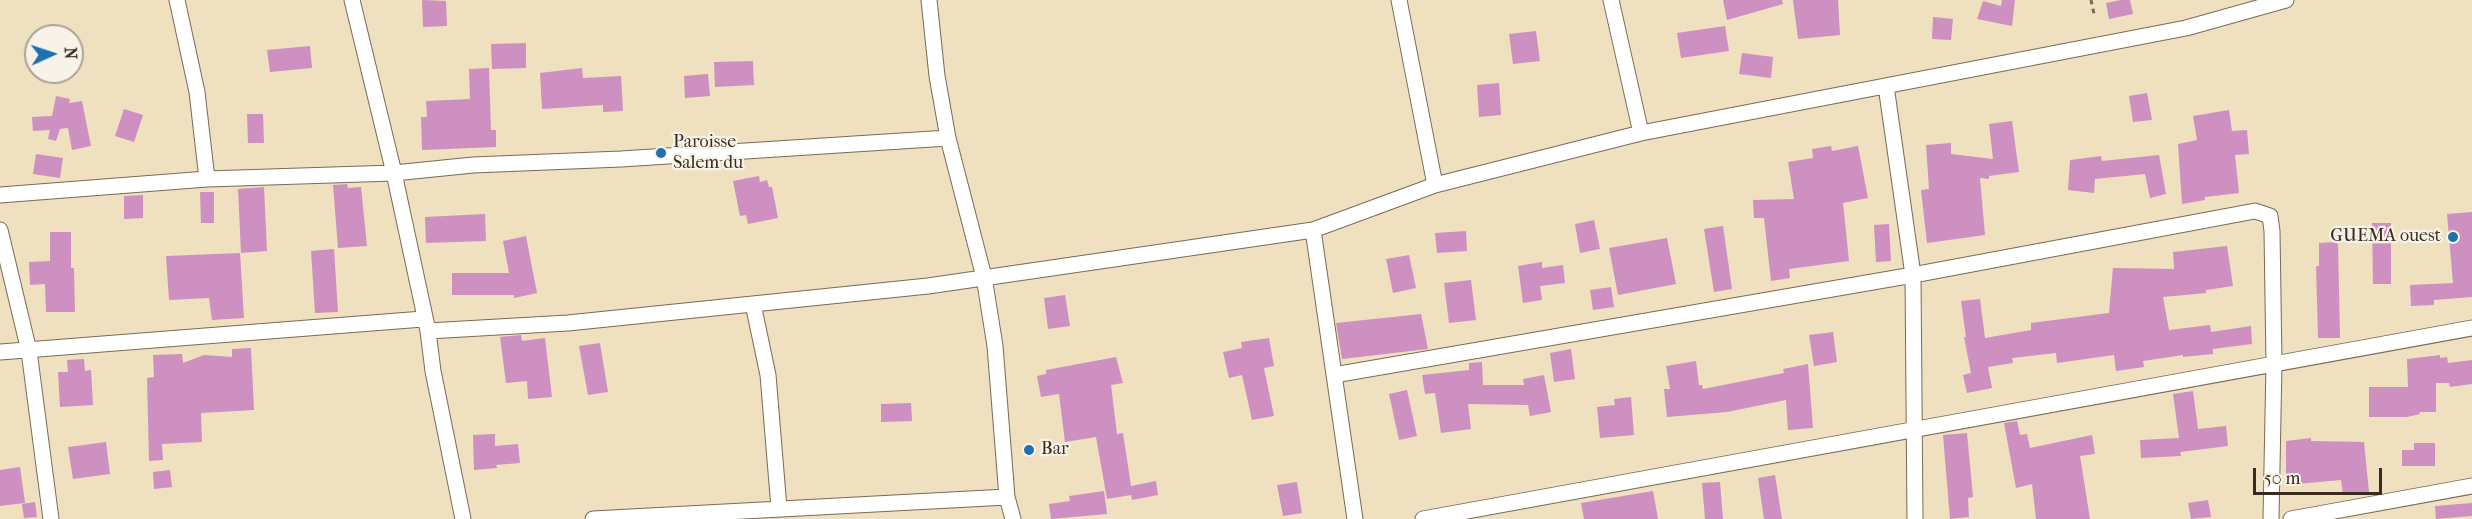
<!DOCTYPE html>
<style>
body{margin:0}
#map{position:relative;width:2472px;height:519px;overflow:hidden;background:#efe0c0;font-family:"IM FELL French Canon",serif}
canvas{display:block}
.north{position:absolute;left:24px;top:24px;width:60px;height:60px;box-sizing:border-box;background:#f7f3e8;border:2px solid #aca397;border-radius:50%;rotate:87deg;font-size:16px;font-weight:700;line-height:24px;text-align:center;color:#3b2a1e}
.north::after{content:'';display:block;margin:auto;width:21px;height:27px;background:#1f6fb2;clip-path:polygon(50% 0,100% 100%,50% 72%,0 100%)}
.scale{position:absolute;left:2253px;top:468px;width:129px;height:27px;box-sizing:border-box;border:3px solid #3b2a1e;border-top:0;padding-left:8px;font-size:18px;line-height:21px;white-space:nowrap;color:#3b2a1e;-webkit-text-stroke:4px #f7f3e8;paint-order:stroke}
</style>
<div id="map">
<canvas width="2472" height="519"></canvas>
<div class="north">N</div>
<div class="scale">50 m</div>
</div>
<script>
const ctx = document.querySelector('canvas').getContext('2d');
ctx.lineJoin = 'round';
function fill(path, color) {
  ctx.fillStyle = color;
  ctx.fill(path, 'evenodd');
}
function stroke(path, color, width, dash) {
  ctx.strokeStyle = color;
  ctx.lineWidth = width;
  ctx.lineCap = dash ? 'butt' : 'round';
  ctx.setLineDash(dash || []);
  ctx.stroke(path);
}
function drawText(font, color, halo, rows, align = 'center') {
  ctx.font = font + ' "IM FELL French Canon",serif';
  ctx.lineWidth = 4.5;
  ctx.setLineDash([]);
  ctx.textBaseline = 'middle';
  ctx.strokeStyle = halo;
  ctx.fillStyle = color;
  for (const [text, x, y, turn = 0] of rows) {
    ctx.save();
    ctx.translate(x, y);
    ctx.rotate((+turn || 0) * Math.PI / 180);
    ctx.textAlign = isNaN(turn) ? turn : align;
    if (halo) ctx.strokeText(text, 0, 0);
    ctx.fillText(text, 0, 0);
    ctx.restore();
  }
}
const building = new Path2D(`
 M422 0 446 1 447 26 423 27Z
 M1723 0H1782L1783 4 1727 20Z
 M1793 0H1838L1840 35 1798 39Z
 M2002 0H2015L2012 26 1977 19 1983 1 2001 6Z
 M2121 0H2130L2133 14 2109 19 2106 3Z
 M1933 17 1953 19 1951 40 1932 39Z
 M1725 26 1729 51 1681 58 1677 33Z
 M1536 31 1540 61 1513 64 1509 34Z
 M526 43V68L492 69 491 44Z
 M310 46 312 68 270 72 267 50Z
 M1742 53 1773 57 1771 78 1739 74Z
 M753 61 754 85 715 87 714 62Z
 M489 68 491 130H496V147L422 150 421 117H427L426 101 470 99 469 69Z
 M582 68 583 78 621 76 623 111 603 112V105L542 109 540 73Z
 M708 74 710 96 685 98 684 76Z
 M1499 83 1501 115 1479 117 1477 85Z
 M2147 93 2152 120 2133 122 2129 96Z
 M56 96 70 99 69 103 82 101 91 146 72 150 68 128 60 129 56 141 48 139 50 130 33 131 32 117 52 116Z
 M124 109 143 115 134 142 115 136Z
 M2229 110 2232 131 2247 130 2249 154 2235 155 2239 193 2205 197V200L2182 204 2178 144 2197 140 2193 116Z
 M247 114H263L264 143H248Z
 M2012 121 2019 172 1989 176V179L1980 178 1985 235 1927 243 1921 190 1929 189 1926 145 1951 143V154L1993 159 1989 124Z
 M1831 146 1832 151 1858 146 1868 198 1843 203 1849 261 1789 269 1790 278 1771 281 1764 218H1754L1753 200 1794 199 1788 162 1813 158 1812 149Z
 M36 154 63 158 60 178 33 174Z
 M2159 155 2166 194 2150 198 2145 174 2095 179 2094 193 2068 190 2070 160 2101 156 2102 161Z
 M759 176 760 182 767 180 769 187H772L778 218 748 224 746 215 740 216 733 181Z
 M347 184 348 188 361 187 367 246 338 248 333 185Z
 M264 187 267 251 241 253 238 189Z
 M200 192H214V223H201Z
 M143 195V218L124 219V196Z
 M2472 212V297L2434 300V305L2411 306 2410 285 2453 283 2447 214Z
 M485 214 486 241 426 243 425 217Z
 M1594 220 1600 249 1580 253 1575 224Z
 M2372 223H2391V284H2373Z
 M1889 224 1891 261 1876 262 1874 225Z
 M1723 226 1732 289 1714 292 1704 229Z
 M1466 231 1467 251 1437 253 1435 233Z
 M50 232H71V268H74L75 312H46L45 284 30 285 29 262 50 261Z
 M526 236 537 293 514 298V295H452V273H509L503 241Z
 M1667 238 1676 284 1618 295 1609 248Z
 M2338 242 2340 338H2318L2316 266H2319V243Z
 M2227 246 2233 286 2206 290V293L2163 297 2169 330 2210 325 2211 332 2251 326 2252 344 2213 349V354L2183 357V355L2143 361 2144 367 2116 371 2114 355 2057 363 2056 353 2012 358 2013 363 1988 367 1992 388 1967 393 1963 375 1971 373 1964 337H1966L1961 301 1980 299 1985 338 2031 330V323L2109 313 2113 268 2174 269 2173 252Z
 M334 249 338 312 315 313 311 251Z
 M240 253 244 318 212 320 209 298 169 300 166 256Z
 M1409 255 1416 288 1393 293 1386 259Z
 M1542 262V268L1563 265 1565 283 1540 286 1542 300 1523 303 1518 266Z
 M1471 280 1476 320 1449 323 1444 283Z
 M1611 287 1614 307 1593 310 1590 290Z
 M1065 295 1070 326 1048 329 1044 298Z
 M1421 314 1428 349 1342 359 1336 323Z
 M1833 332 1837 362 1814 366 1809 335Z
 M521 335 522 341 545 338 552 397 528 399 527 381 506 383 500 337Z
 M1269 338 1274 366 1264 368 1274 416 1252 420 1242 375 1229 378 1223 352 1242 348 1241 342Z
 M600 343 608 392 588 395 579 346Z
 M251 348 254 410 201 413 202 442 162 444 163 460 149 461 147 378 154 377 153 355 182 354 183 363 204 355 232 357V349Z
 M1571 349 1575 379 1554 382 1550 353Z
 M2440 355V358L2447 357 2448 363 2472 360V384L2450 387 2449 383H2436V412H2419L2420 414 2407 417H2369V387H2408L2407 359Z
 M1116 357 1123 383 1111 385 1117 434 1123 433 1131 486 1156 481 1158 495 1132 500 1131 495 1107 499 1096 437 1065 442 1059 394 1041 397 1037 376 1046 374V370Z
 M84 359 85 371 91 370 93 405 60 407 58 372H68L67 360Z
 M1696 361 1699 385H1702L1703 389 1784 373 1783 369 1808 364 1813 428 1788 430 1786 400 1727 412 1667 417 1664 389H1670L1666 366Z
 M1482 362 1483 385H1524L1523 379 1544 375 1551 412 1530 416 1528 405 1468 404 1471 429 1441 433 1435 393 1425 394 1422 375 1469 370V363Z
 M1407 390 1417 436 1399 440 1389 394Z
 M2193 391 2198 429 2226 426 2228 446 2180 452 2181 456 2141 458 2140 440 2179 438 2173 394Z
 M1631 397 1634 435 1600 438 1597 407 1615 405 1614 399Z
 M911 403 912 421 881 422V404Z
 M2017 421 2020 435 2027 434 2030 448 2092 435 2095 454 2080 456 2090 519H2036L2032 484 2016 488 2004 423Z
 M1967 433 1973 497 1968 498 1969 517 1950 519 1943 435Z
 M495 434V446L518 444 520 463 496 465 497 468 474 470 473 435Z
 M2311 438V441L2364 442 2369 492 2343 495 2341 480 2286 485V441Z
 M106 442 110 474 73 479 68 447Z
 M2414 443H2435V466H2402V450H2414Z
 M20 467 25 503 0 506V470Z
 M170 470 172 487 154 489 153 472Z
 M1775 475 1782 519H1764L1758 478Z
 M1297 482 1302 513 1283 516 1277 485Z
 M1720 482 1723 519H1705L1702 483Z
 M1104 491 1107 514 1051 519 1049 504 1070 501 1069 496Z
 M1653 491 1658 519H1584L1581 503Z
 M2208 500 2211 517 2191 519 2188 503Z
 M35 502 37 517 24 518 22 504Z
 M2472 503V516L2436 519 2435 506Z`);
const path = new Path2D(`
 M2091 0 2094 14`);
const minor = new Path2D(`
 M177 0 197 92 207 179
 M352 0 394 173 428 331 433 371 463 519
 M929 0 937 76 948 138 984 277 995 346 1007 497 1013 519
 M1399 0 1435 185
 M1611 0 1641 133
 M1886 86 1913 275 1915 519
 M0 195 207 179 394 173 473 165 621 159 948 138
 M0 230 29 351 51 519
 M1313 230 1355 519
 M753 304 768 375 779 508
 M428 331 568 323 928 286 1313 230 1435 185 1641 133 2186 28 2286 0
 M0 352 423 319
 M1334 375 1913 275 2255 211 2270 216 2272 231 2274 363 2271 519
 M593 519 1007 497
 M1423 519 2472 328
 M2291 519 2472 486`);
const markers = [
 [661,153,6,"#1f6fb2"],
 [2453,237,6,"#1f6fb2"],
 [1029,450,6,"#1f6fb2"]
];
const poiNames = [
 ["Paroisse",673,143],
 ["Salem du",673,164],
 ["GUEMA ouest",2441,237,"right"],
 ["Bar",1041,450]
];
fill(building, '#cd90c0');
stroke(minor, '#7a6a57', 17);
stroke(path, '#7a6a57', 3, [4.5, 4.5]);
stroke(minor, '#fff', 15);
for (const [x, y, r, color] of markers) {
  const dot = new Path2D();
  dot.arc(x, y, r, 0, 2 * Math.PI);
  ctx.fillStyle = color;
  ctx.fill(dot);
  stroke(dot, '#f7f3e8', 2);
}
drawText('18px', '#3b2a1e', '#f7f3e8', poiNames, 'left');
</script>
